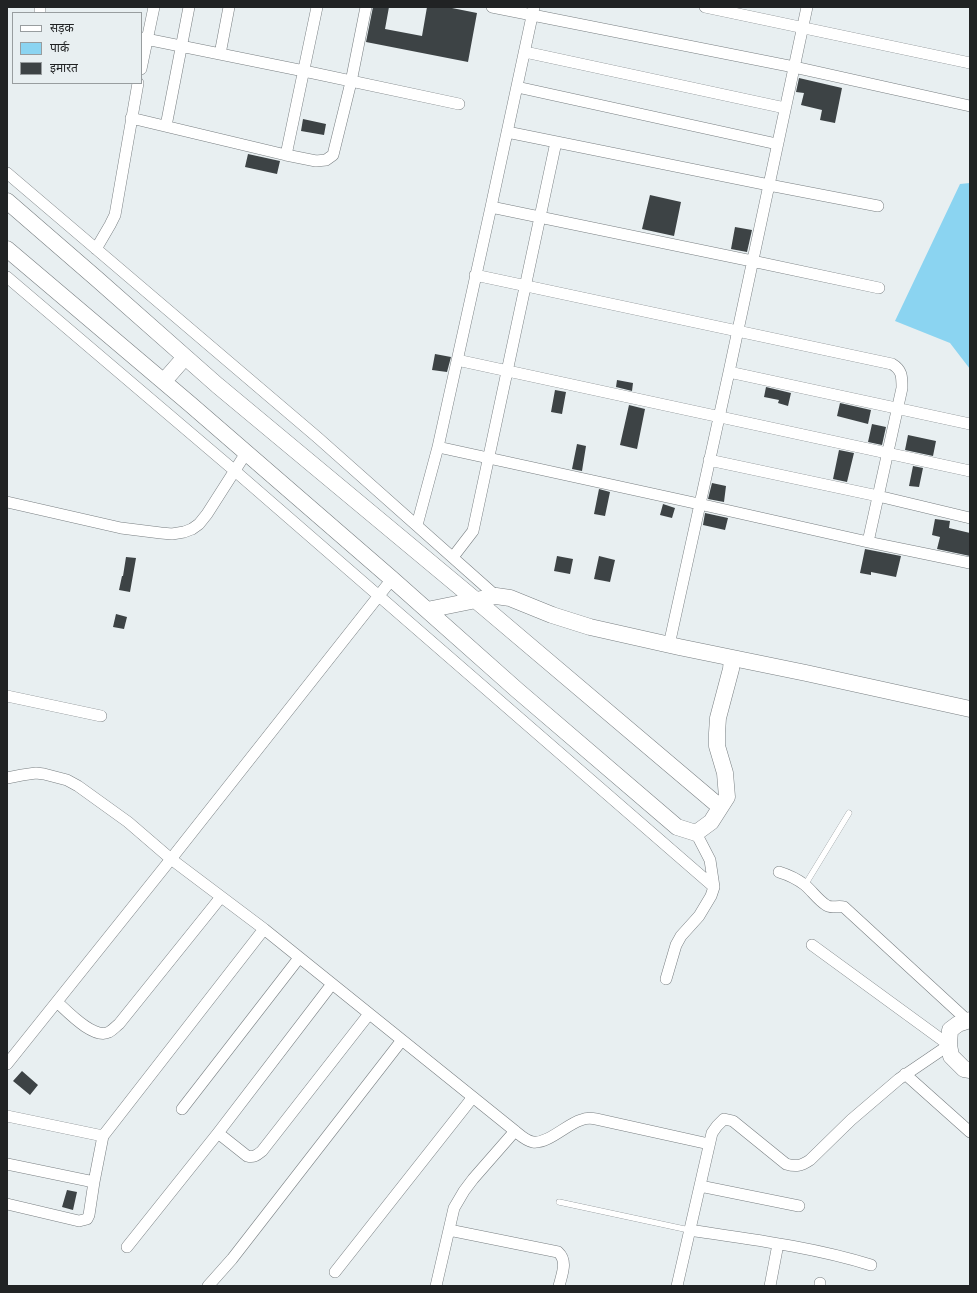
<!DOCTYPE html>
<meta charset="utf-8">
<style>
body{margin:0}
#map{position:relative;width:977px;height:1293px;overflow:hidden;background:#e8eff1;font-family:"Archivo Narrow","Noto Sans Devanagari",sans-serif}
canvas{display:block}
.frame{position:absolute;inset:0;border:8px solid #212324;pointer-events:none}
.legend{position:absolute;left:12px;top:12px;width:130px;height:72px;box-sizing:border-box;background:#e8eff1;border:1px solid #989d9f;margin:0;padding:5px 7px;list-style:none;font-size:12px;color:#212324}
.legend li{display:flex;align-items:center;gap:8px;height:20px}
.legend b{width:20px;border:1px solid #989d9f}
</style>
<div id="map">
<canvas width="977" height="1293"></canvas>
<div class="frame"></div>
<ul class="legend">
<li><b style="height:5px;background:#fff"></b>सड़क</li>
<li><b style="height:11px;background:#8bd4f1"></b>पार्क</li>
<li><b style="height:11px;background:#3d4345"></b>इमारत</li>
</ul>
</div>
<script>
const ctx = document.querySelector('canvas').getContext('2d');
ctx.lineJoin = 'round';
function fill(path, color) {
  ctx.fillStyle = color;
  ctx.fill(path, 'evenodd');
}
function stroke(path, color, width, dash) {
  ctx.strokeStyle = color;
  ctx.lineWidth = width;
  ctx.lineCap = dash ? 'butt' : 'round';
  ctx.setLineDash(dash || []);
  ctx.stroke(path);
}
const green = new Path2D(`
 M970 183V369L950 343 895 321 960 184Z`);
const building = new Path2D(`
 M373 7H389L385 29 422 36 427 7H447L477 13 468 62 366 42Z
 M799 78 842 88 835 123 820 120 822 110 801 105 804 93 796 92Z
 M303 119 326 124 324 135 301 131Z
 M248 154 280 161 277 174 245 167Z
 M650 195 681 202 674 236 642 229Z
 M735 227 752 230 747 252 731 249Z
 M435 354 451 357 447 372 432 370Z
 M617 380 633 383 632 391 616 387Z
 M766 387 791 393 788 406 778 403 779 400 764 397Z
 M555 390 566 392 562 414 551 412Z
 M840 403 871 410 868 424 837 416Z
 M629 405 645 409 637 449 620 445Z
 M872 424 886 427 882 445 868 442Z
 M908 435 936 441 933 456 905 450Z
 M577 444 586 446 582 471 572 469Z
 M839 450 854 453 847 482 833 479Z
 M913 466 923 468 919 487 909 486Z
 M712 483 726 486 724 502 708 499Z
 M599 489 610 492 605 516 594 514Z
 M663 504 675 508 672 518 660 515Z
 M705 513 728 518 725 530 703 525Z
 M935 519 950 521 949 528 970 533V556L937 549 940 537 932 535Z
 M865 549 901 556 896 577 871 572V575L860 573Z
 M557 556 573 559 570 574 554 571Z
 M599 556 615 560 610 582 594 579Z
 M126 557 136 558 130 592 119 590 122 576H123Z
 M116 614 127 617 124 629 113 627Z
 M22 1071 38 1085 30 1095 13 1081Z
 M67 1190 77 1192 73 1210 62 1207Z`);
const lane = new Path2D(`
 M805 885 849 813
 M559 1202 689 1230`);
const street = new Path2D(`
 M40 7V13
 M492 7 794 67 970 106
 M705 7 970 63
 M141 38 304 71 459 104
 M525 52 785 108
 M220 54 229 7
 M141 69 154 7
 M517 87 777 144
 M131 118 286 155 316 161 326 160 333 155 351 82 366 7
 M166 126 189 7
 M507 132 769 185 878 206
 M286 155 317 7
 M7 173 317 437 496 596
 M491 207 752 261 879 288
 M96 249 110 225 115 215 138 83
 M475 275 892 364C902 370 902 376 902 388L868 542
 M7 277 235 471 714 887
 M457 360 970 471
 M729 372 970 424
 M438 447 699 504 868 542 970 563
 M709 460 878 496 970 518
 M7 502 121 528 161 533 172 534 184 532 192 529 199 524 207 514 246 453
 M417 525 438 447 491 207 534 7
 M453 557 473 531 556 142
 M669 645 729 372 807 7
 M7 696 101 716
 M7 778 22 775 36 773 44 774 67 780 78 786 128 822 171 859 264 929 515 1131C520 1135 526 1141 533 1142 548 1144 567 1124 581 1120 586 1118 591 1118 596 1119L709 1144
 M779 872C789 875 797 879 805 885 812 891 818 900 826 905 831 909 838 905 844 907L967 1020
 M666 979 676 945 681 936 699 916 711 896 714 887 710 860 696 833
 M57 1002C68 1012 94 1040 109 1032 113 1030 116 1026 119 1024L221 897
 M7 1064 171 859 392 579
 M905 1074 970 1132
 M182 1109 299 958
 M7 1116 103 1136
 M218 1133 247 1156C254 1158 257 1155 262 1151L369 1014
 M7 1164 94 1182
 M700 1186 799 1206
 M7 1204 79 1221 87 1219 89 1215 94 1182 103 1136 264 929
 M449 1230 558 1252C568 1261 562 1274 559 1286
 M689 1230C749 1239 814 1247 871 1265
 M127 1247 218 1133 332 984
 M335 1272 473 1097
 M208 1286 232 1259 402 1040
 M436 1286 454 1208 464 1191 473 1179 515 1131
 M677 1286 712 1133 717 1126 724 1119 733 1121 786 1164C796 1167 801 1166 810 1160L851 1120 899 1079 949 1045 812 945
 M770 1286 778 1244
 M820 1286V1283`);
const secondary = new Path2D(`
 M7 201 97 279 217 385 485 608 720 807
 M7 249 190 404 392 579 517 690 677 827 696 833 711 822 727 797 725 773 717 746V733L718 718 731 669 732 658
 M164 381 185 357
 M427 610 496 596 510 598 552 615 590 627 679 647 806 673 970 709
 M970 1020 958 1024 950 1030 949 1045 951 1056 964 1069 970 1070`);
fill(green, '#8bd4f1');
fill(building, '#3d4345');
stroke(lane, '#797f82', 6);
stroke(street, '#797f82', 12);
stroke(secondary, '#797f82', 17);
stroke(lane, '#fff', 5.5);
stroke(street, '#fff', 11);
stroke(secondary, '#fff', 16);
</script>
